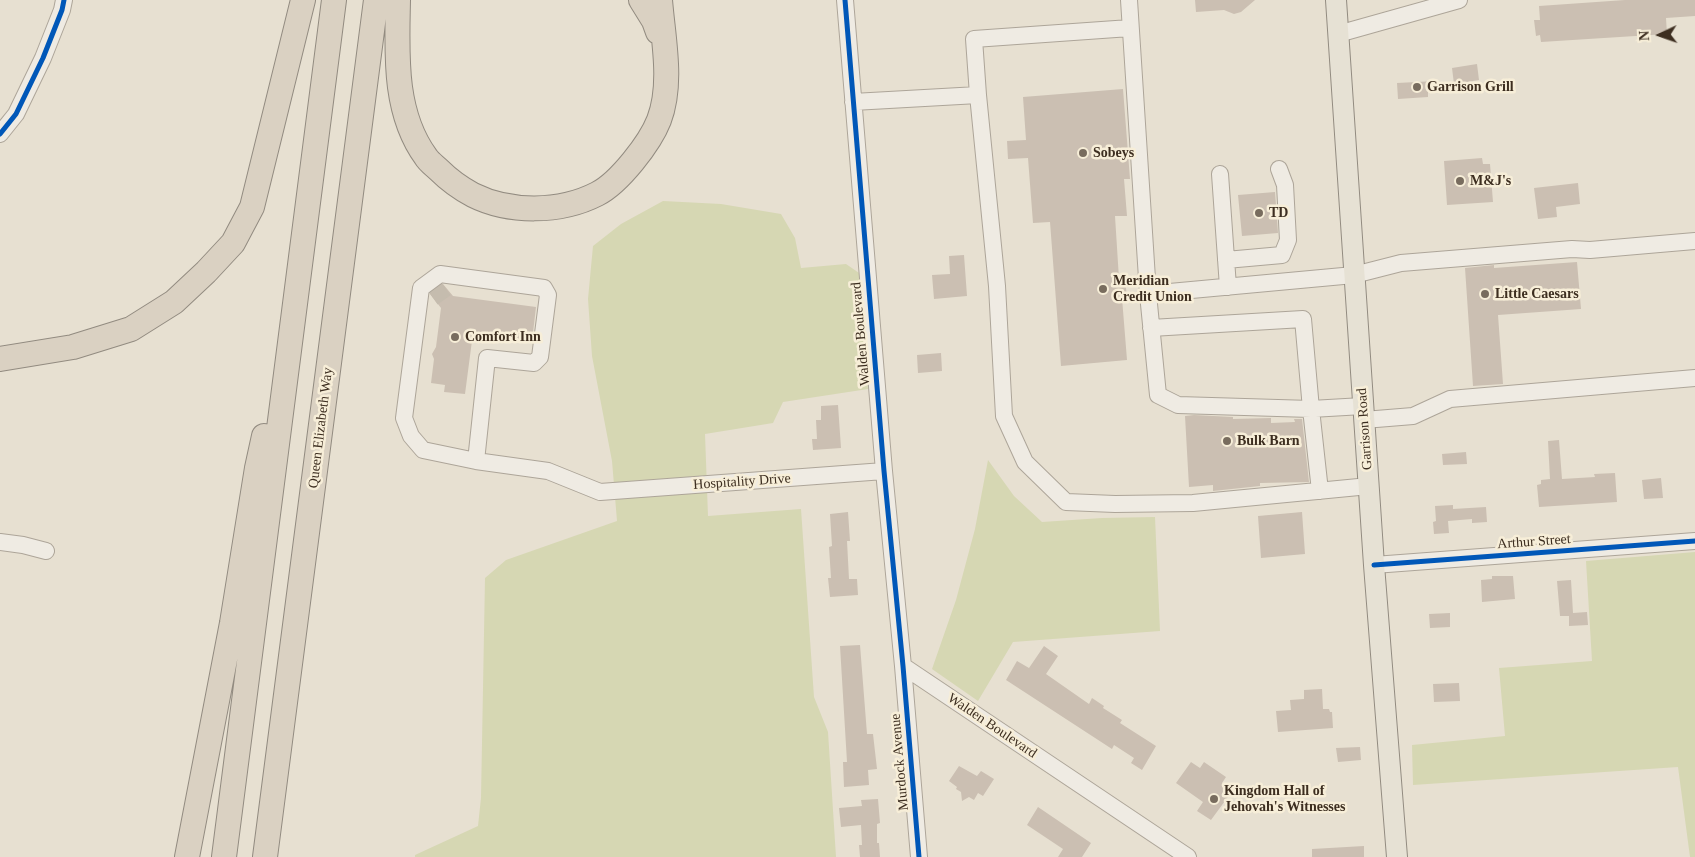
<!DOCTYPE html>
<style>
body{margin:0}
#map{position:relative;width:1695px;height:857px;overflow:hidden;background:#e7e0d1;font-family:"Times New Roman",serif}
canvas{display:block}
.north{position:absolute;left:1635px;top:10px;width:50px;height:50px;-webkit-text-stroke:4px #f7eed8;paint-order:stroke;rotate:267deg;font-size:14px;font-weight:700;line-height:20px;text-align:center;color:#3d2e20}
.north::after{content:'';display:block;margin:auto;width:18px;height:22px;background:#3d2e20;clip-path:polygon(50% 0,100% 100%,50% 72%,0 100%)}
</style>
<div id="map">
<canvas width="1695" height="857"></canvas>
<div class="north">N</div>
</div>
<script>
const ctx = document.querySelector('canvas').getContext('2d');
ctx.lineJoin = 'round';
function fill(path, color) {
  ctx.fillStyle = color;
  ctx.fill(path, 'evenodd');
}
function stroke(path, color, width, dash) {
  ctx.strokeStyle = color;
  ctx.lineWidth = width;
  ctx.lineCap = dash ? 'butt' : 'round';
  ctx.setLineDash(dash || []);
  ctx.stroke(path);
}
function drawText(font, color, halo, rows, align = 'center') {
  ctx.font = font + ' "Times New Roman",serif';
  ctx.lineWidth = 5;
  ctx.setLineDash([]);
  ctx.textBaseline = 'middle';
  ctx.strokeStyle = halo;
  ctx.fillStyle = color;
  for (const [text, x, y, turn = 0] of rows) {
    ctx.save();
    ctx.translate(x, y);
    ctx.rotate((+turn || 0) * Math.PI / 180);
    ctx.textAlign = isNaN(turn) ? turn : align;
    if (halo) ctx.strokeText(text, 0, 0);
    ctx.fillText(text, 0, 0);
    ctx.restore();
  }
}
const green = new Path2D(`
 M663 201 721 204 781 214 795 238 801 268 846 264 862 275 868 389 783 402 773 423 705 434 708 516 801 509 814 697 828 732 836 857H415V855L478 826 481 798 485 578 506 560 617 521 612 461 592 356 588 299 593 246 621 224Z
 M988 460 1014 496 1042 522 1102 518 1155 517 1160 631 1013 642 978 701 932 669 956 600 975 529Z
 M1695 552V857H1690L1678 767 1413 785 1412 745 1505 736 1499 668 1592 661 1586 561Z`);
const building = new Path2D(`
 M1195 0H1255L1241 12 1234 14 1224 10 1196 12Z
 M1625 0H1695V16L1666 18 1667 34 1541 42 1540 35 1536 36 1534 20H1540L1539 6Z
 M1477 64 1479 80 1454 84 1452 68Z
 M1436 81V92H1428V97L1398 99 1397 83Z
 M1123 89 1130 179H1124L1127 216H1115L1119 279 1125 278 1127 298H1122L1127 360 1061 366 1050 222 1033 223 1028 158 1008 159 1007 141 1026 140 1023 97Z
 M1482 158 1483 164H1490L1493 202 1447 205 1444 161Z
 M1578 183 1580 204 1556 207 1557 217 1538 219 1534 188Z
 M1275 192 1278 233 1242 236 1238 195Z
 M964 255 967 296 934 299 932 275 950 274 949 256Z
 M1577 262 1581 309 1498 315 1503 384 1473 386 1465 268 1494 265V268Z
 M443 284 453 296 536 307 532 341 473 333 465 394 444 392 445 385 431 383 434 359 432 354 436 347 441 308 430 294Z
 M941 353 942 371 918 373 917 355Z
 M838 405 841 448 813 450 812 439H817L816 420H821V406Z
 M1194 415 1233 417V419L1271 418V423L1295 422 1294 419H1302L1309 482 1260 483V486L1213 491V485L1189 487 1185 416Z
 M1559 440 1562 479 1595 477 1594 474 1615 473 1617 502 1539 507 1537 485 1541 484V480L1550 479 1548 441Z
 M1466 452 1467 464 1443 465 1442 454Z
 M1661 478 1663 498 1644 499 1642 480Z
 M1453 505V509L1486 507 1487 522 1472 523V519L1448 521 1449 533 1434 534 1433 522 1436 521 1435 506Z
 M848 512 850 541H847L849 579H857L858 595 830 597 828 578H831L829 547 832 546 830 514Z
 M1302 512 1305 554 1261 558 1258 516Z
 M1492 576H1513L1515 599 1482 602 1481 580 1492 579Z
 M1571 580 1573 613 1587 612 1588 625 1569 626V616H1560L1557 581Z
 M1450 613V627L1430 628 1429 614Z
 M860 645 867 734H873L877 769 868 770 869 785 844 787 843 762H847L840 646Z
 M1044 646 1058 656 1046 674 1089 704 1092 698 1104 706 1103 708 1122 720 1120 723 1156 746 1142 770 1131 763 1134 758 1114 745 1112 749 1006 680 1017 661 1029 668Z
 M1459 683 1460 701 1434 702 1433 684Z
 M1322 689 1323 709H1329L1330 712H1332L1333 728 1278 732 1276 711 1291 710 1290 700 1304 699V690Z
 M1360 747 1361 760 1338 762 1336 748Z
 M1191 762 1200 768 1204 762 1226 777 1222 783 1233 790 1211 820 1197 811 1203 802 1176 783Z
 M959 766 977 776 981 771 994 779 983 796 978 793 974 800 969 797 962 801 961 792 956 789 957 787 949 781Z
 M878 799 880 823 877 824V843H879L880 857H860L859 845H862L861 825 841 827 839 808 862 806 861 800Z
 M1038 807 1091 843 1082 857H1058L1063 849 1027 825Z
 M1364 846V857H1312V849Z`);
const minorTunnel = new Path2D(`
 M433 298 447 288`);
const minor = new Path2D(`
 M845 0 884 471 903 666 919 857
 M1129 0 1148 294 1354 275 1401 263 1572 249 1590 250 1695 241
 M1338 34 1459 0
 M978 95 997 286 1004 416 1025 462 1066 502 1115 504 1193 503 1369 486
 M853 102 978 95 974 39 1130 28
 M0 134 16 114 43 58 62 10 64 0
 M1220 174 1228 287
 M1226 260 1282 255 1288 240 1285 185 1279 169
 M1148 294 1158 395 1178 405 1311 409 1303 319 1151 328
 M1364 420 1413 416 1450 399 1695 378
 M476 461 487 358 534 363 540 357 548 295 544 288 440 274 421 288 404 418 411 436 423 450 476 461 548 471 600 492 884 471
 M1320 491 1311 409 1363 406
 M0 542 23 545 46 551
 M1374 565 1695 541
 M903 666 1188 857`);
const major = new Path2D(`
 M1336 0 1374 565 1397 857`);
const highway = new Path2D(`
 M398 0C397 52 393 112 426 157 429 162 435 166 439 170 449 180 460 188 473 195 509 213 560 213 597 194 619 183 650 143 659 120 673 83 663 38 660 0
 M641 0 654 21 658 32
 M0 359 73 347 131 329 174 302 206 272 233 243 252 207 303 0
 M187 857 232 623 257 468 264 436
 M224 857 334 0
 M265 857 376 0`);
const cycleway = new Path2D(`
 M845 0 884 471 903 666 919 857
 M0 134 16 114 43 58 62 10 64 0
 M1374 565 1695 541`);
const markers = [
 [1417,87,5,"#786c5e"],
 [1083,153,5,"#786c5e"],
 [1460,181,5,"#786c5e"],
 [1259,213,5,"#786c5e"],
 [1103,289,5,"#786c5e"],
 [1485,294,5,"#786c5e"],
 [455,337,5,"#786c5e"],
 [1227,441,5,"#786c5e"],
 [1214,799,5,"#786c5e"]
];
const poiNames = [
 ["Garrison Grill",1427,87],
 ["Sobeys",1093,153],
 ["M&J's",1470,181],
 ["TD",1269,213],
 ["Meridian",1113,281],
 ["Credit Union",1113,297],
 ["Little Caesars",1495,294],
 ["Comfort Inn",465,337],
 ["Bulk Barn",1237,441],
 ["Kingdom Hall of",1224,791],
 ["Jehovah's Witnesses",1224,807]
];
const streetNames = [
 ["Walden Boulevard",861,334,-95],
 ["Queen Elizabeth Way",321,428,-83],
 ["Garrison Road",1365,429,-94],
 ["Hospitality Drive",742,482,-4],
 ["Arthur Street",1534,542,-4],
 ["Walden Boulevard",992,726,34],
 ["Murdock Avenue",900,762,-95]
];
fill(green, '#d6d7b3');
fill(building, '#cbbfb2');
stroke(minorTunnel, '#c5bcae', 16, [16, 8]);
stroke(minor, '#ada599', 18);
stroke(major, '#928b80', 22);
stroke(highway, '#928b80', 26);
stroke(minor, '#efebe3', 16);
stroke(major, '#e6e1d4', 20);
stroke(highway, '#dad1c2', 24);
stroke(cycleway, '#0057b8', 5);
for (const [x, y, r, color] of markers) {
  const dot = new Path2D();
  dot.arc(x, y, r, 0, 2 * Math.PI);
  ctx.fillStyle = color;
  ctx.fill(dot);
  stroke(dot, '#f7eed8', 2);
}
drawText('bold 14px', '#3d2e20', '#f7eed8', poiNames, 'left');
drawText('14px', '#3d2e20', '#f7eed8', streetNames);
</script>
